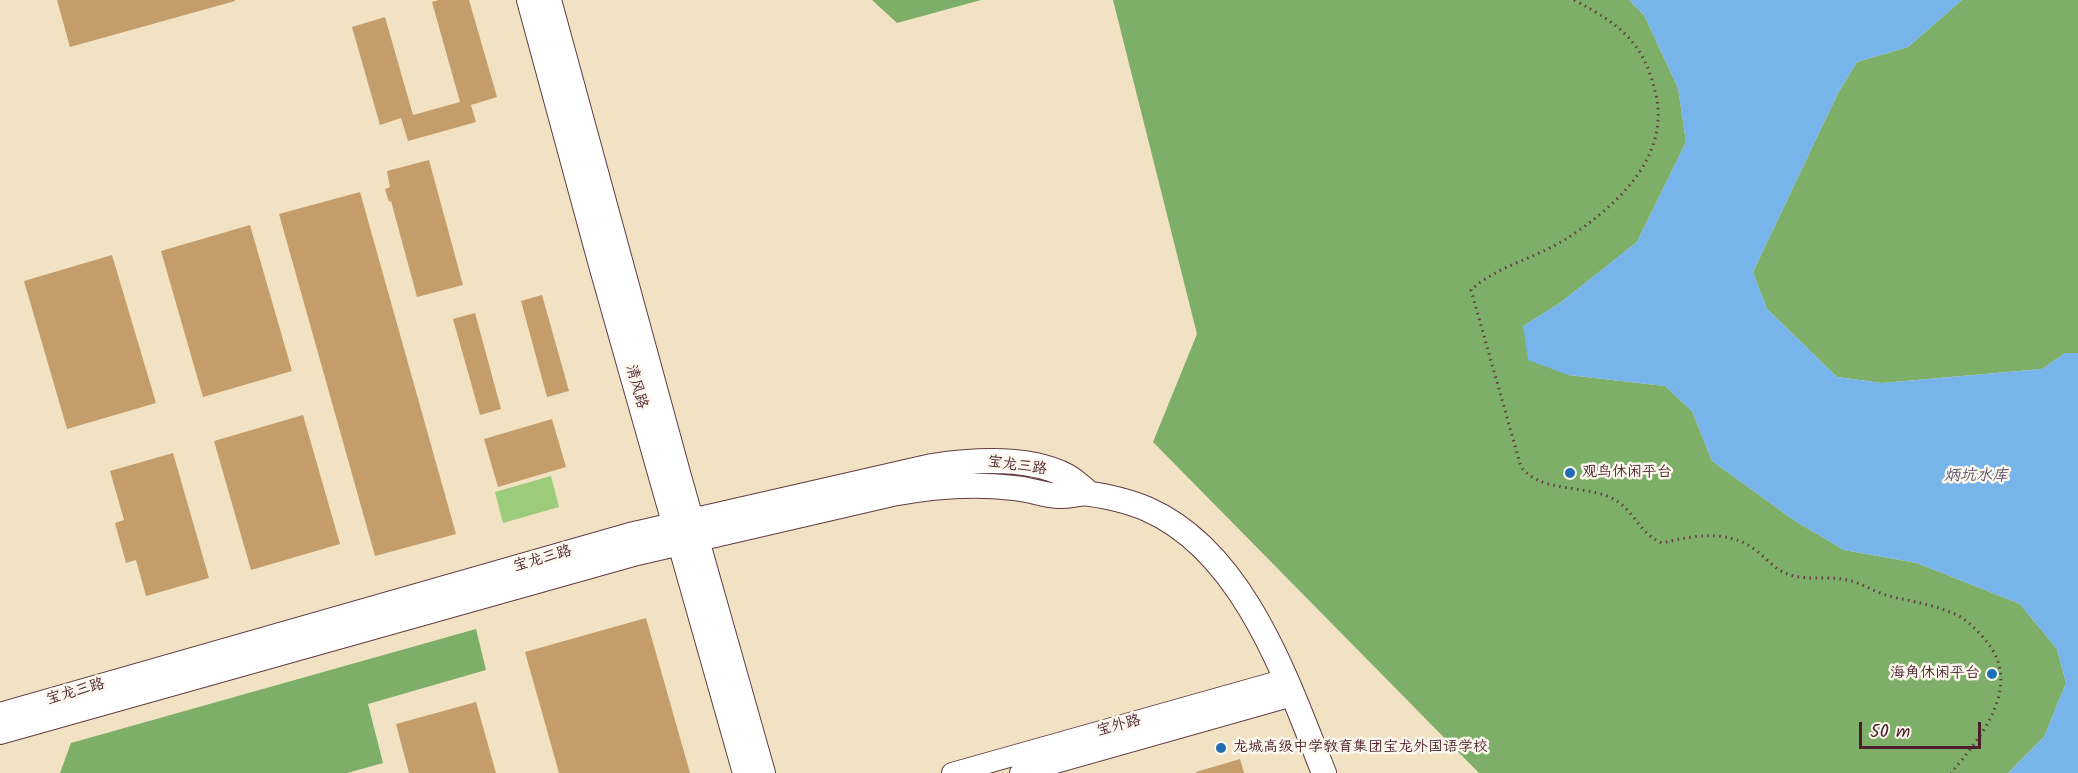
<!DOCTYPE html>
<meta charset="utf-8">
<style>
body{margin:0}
#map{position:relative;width:2078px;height:773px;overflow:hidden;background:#f1e2c4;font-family:Kalam,sans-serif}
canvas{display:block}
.scale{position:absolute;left:1859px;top:722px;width:122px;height:27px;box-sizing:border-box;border:3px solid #4a1f2b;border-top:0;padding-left:8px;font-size:18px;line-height:21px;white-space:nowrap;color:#4a1f2b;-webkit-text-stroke:4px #fbf7ec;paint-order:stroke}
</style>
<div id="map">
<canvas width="2078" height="773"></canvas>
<div class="scale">50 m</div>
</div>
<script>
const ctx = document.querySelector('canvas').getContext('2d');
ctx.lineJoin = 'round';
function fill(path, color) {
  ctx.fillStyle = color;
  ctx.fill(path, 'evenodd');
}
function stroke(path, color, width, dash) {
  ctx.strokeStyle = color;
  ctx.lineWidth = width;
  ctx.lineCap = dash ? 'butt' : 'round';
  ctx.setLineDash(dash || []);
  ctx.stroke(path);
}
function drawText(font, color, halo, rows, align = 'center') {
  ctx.font = font + ' Kalam,"LXGW WenKai TC",sans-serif';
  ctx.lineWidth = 5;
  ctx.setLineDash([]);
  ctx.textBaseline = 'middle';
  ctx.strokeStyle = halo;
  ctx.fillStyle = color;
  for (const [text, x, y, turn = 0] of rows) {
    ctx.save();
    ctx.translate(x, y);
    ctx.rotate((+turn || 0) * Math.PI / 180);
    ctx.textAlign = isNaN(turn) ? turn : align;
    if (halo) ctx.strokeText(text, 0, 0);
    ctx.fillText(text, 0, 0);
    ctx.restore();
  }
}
const green = new Path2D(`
 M551 476 559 507 503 523 495 492Z`);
const forest = new Path2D(`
 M872 0H981L897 23Z
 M1113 0H1629L1644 15 1678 88 1686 142 1637 242 1560 303 1523 326 1568 375 1665 386 1692 411 1712 461 1795 521 1844 550 1917 563 2020 604 2057 649 2066 683 2044 737 2008 773H1479L1153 442 1197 334Z
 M1962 0H2078V353H2065L2042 369 1882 383 1837 377 1767 309 1753 272 1838 93 1857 62 1908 47Z
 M476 629 486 670 368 704 383 763 347 773H60L71 743Z`);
const water = new Path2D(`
 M1629 0H1962L1908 47 1857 62 1838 93 1753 272 1767 309 1837 377 1882 383 2042 369 2065 353H2078V773H2008L2044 737 2066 683 2057 649 2020 604 1917 563 1844 550 1795 521 1712 461 1692 411 1665 386 1568 375 1528 360 1523 326 1560 303 1637 242 1686 142 1678 88 1644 15Z`);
const building = new Path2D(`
 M57 0H235V1L70 47Z
 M439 0H469L497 97 471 105 476 122 408 141 401 118 380 125 352 27 385 17 413 115 460 102 432 2Z
 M429 160 463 285 417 297 391 201 389 202 385 189 390 187 387 171Z
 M360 192 456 534 375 556 279 214Z
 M250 225 292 371 203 397 161 251Z
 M112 255 156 403 67 429 24 281Z
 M542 295 569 391 547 397 521 301Z
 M475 313 501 409 480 415 453 319Z
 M303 415 340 544 251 570 214 441Z
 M552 419 566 467 498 487 484 439Z
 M173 453 209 578 146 596 136 560 126 563 115 523 124 520 110 471Z
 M646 618 690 773H559L525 652Z
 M476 702 496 773H409L396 724Z
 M1240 759 1244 773H1196V772Z`);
const path = new Path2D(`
 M1574 0C1621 25 1644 42 1656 95 1670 159 1614 208 1566 239 1536 258 1495 267 1471 290L1521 467C1541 492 1578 485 1607 496 1635 507 1637 533 1662 543 1695 535 1729 529 1757 551 1770 562 1777 572 1794 576 1811 580 1830 576 1848 580 1861 583 1873 591 1886 595 1908 601 1931 604 1952 613 1966 618 1978 631 1987 642 2023 687 1981 737 1951 773`);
const minor = new Path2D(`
 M952 773 1286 679
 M1020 773 1293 696`);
const tertiary = new Path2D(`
 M529 0 601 265 745 773
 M549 0 678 473 763 773
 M0 715 630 535 932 466C972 460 1029 456 1067 476 1075 480 1082 488 1089 493
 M0 732 637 553 892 494C933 486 972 483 1014 488 1029 489 1043 495 1058 496 1069 497 1080 492 1090 494 1107 496 1131 502 1147 509 1245 552 1287 681 1324 773`);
const markers = [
 [1570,473,6,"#1f6fb2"],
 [1992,674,6,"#1f6fb2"],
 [1221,748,6,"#1f6fb2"]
];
const streetNames = [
 ["清风路",635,387,74],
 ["宝龙三路",1017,467,8],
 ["宝龙三路",543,560,-16],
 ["宝龙三路",76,693,-16],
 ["宝外路",1119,727,-15]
];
const poiNames = [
 ["观鸟休闲平台",1582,473],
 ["海角休闲平台",1980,674,"right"],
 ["龙城高级中学教育集团宝龙外国语学校",1233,748]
];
const waterNames = [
 ["炳坑水库",1976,477]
];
fill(green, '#9ccb79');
fill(forest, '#7daf69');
fill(water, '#77b4e9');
fill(building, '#c59d6a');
stroke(minor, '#633c42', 22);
stroke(tertiary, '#633c42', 26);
stroke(path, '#633c42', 3, [1.5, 4.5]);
stroke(minor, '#fff', 20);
stroke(tertiary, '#fff', 24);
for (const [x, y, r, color] of markers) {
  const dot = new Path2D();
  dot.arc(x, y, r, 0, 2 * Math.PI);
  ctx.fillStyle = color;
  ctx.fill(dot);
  stroke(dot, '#fbf7ec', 2);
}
drawText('15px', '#4a1f2b', '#fbf7ec', streetNames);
drawText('15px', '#4a1f2b', '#fbf7ec', poiNames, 'left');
drawText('italic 16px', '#5a536e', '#fbf7ec', waterNames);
</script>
